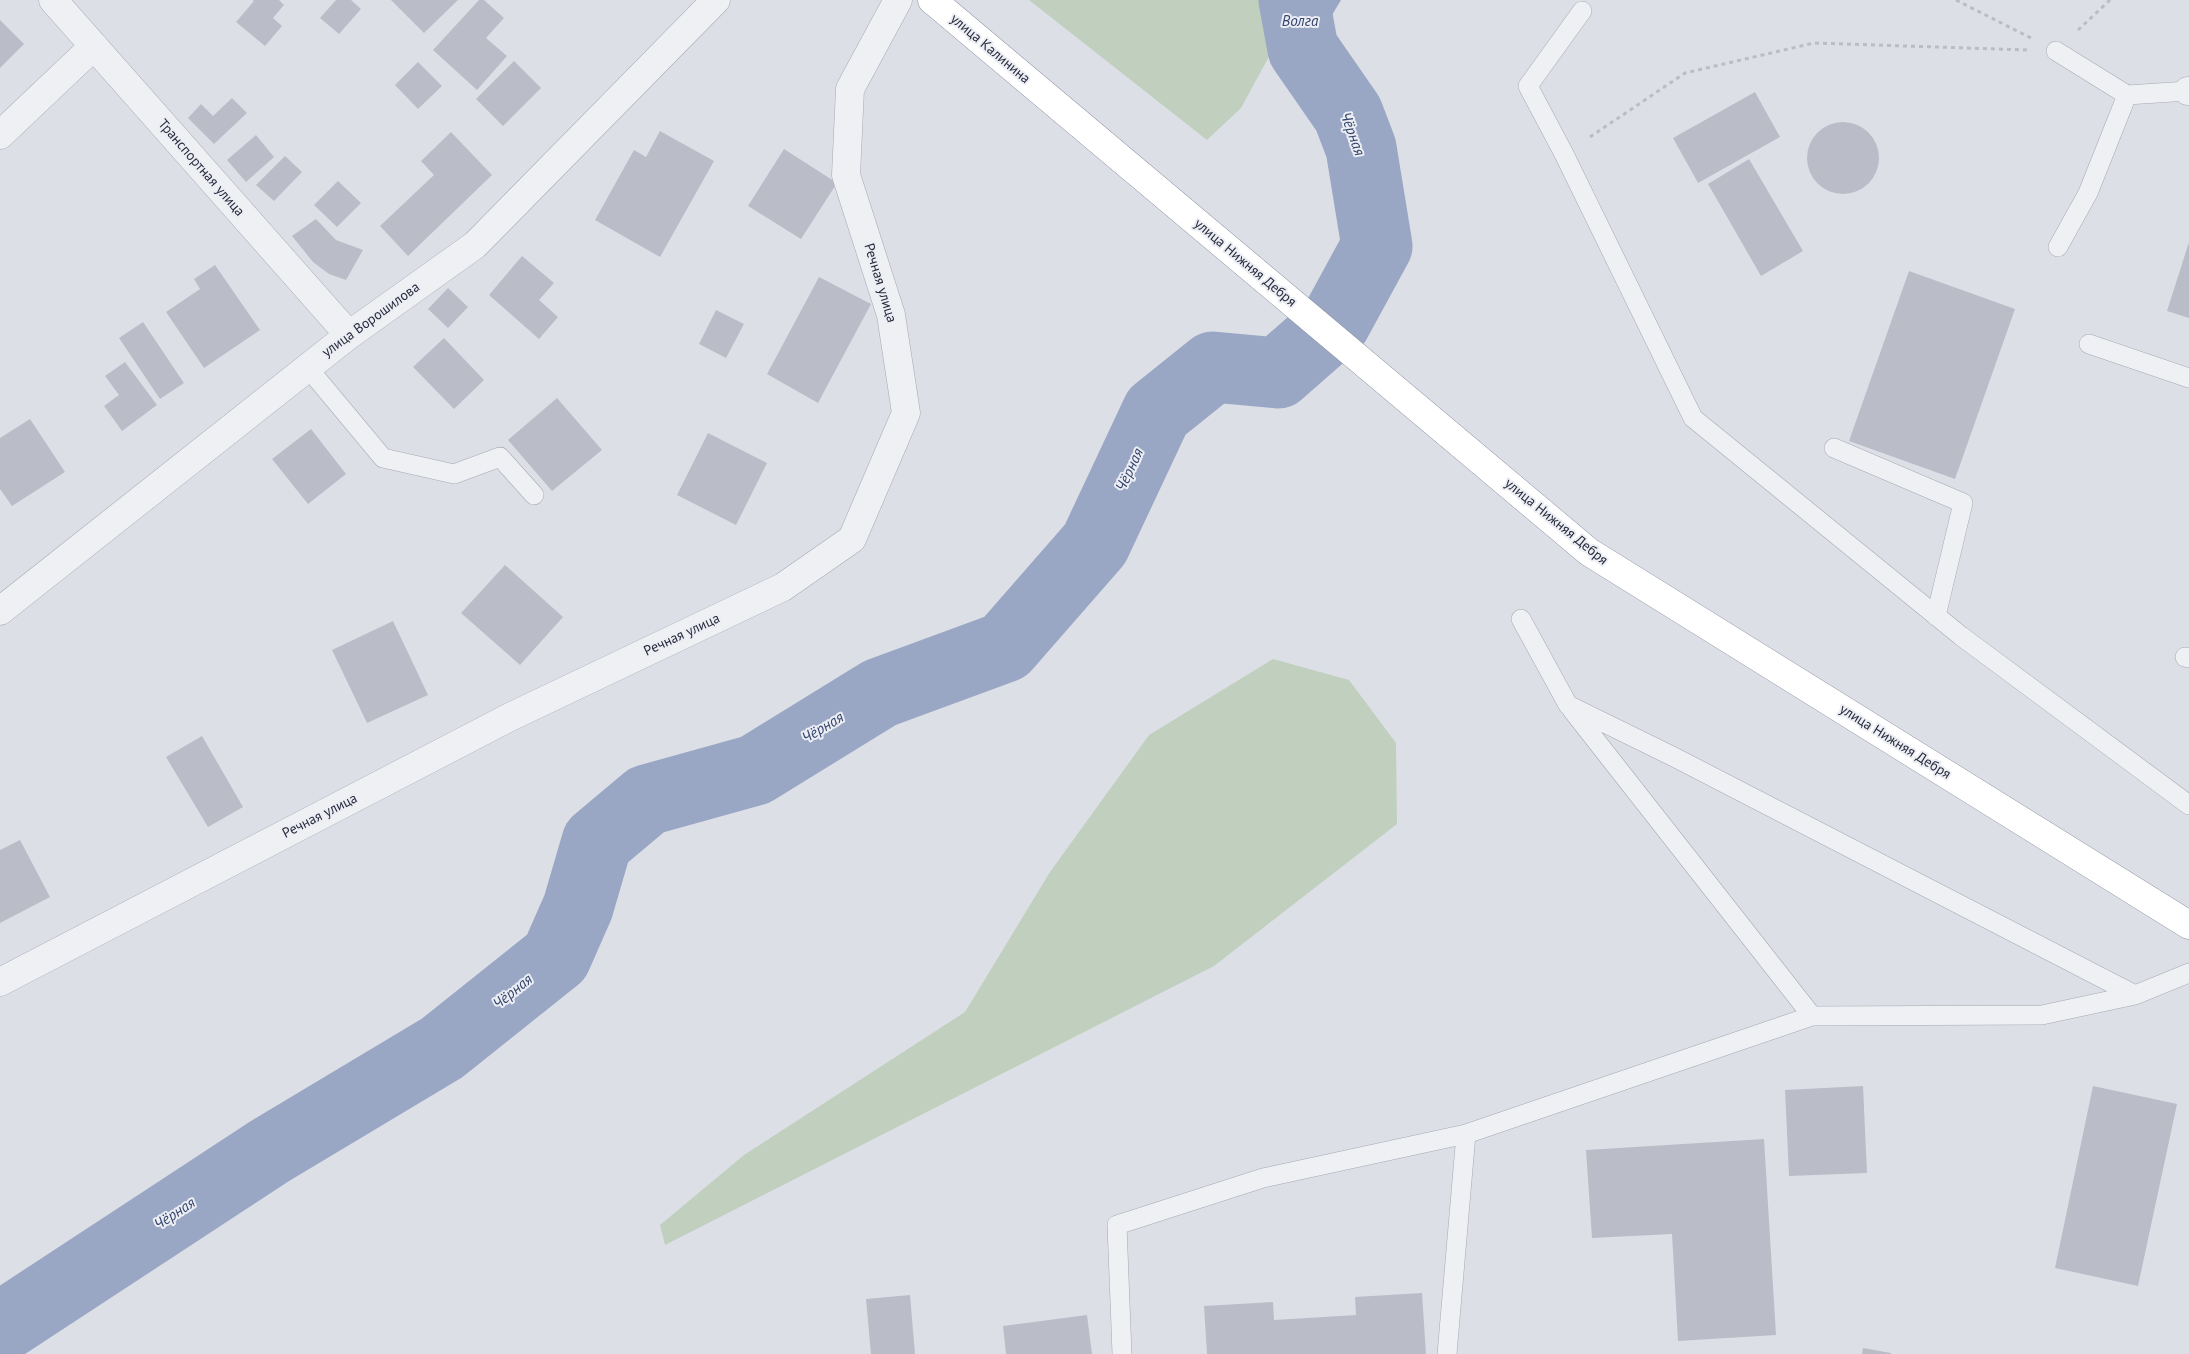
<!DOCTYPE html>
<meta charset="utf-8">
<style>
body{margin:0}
canvas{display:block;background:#dddfe6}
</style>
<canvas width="2189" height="1354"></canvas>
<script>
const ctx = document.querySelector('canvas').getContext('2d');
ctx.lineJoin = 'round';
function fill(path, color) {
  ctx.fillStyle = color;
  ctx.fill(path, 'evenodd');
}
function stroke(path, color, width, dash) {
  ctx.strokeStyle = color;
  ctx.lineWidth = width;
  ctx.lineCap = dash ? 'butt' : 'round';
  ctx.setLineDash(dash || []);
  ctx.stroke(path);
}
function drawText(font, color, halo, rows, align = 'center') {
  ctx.font = font + ' "PT Sans",sans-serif';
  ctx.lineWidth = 4;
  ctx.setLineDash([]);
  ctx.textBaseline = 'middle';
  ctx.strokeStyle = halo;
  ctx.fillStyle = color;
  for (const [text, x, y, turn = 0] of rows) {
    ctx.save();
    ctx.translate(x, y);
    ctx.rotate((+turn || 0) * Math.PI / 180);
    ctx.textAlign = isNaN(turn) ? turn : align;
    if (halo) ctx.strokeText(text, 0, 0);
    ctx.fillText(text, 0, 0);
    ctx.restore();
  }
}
const green = new Path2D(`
 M1029 0H1274L1278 40 1241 108 1207 140Z
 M1273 659 1349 680 1396 743 1397 824 1214 966 665 1245 660 1225 744 1155 965 1012 1050 872 1149 735Z`);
const water = new Path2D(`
 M1274 0H1341L1323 30 1303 49 1278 40Z`);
const river = new Path2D(`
 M0 1328 270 1151 442 1048 556 957 578 907 597 842 647 800 755 770 880 693 1005 647 1095 544 1157 412 1213 367 1278 373 1335 323 1377 246 1361 148 1348 114 1303 49 1294 0`);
const building = new Path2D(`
 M252 0H279L284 5 273 18 282 26 265 46 236 22 254 1Z
 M336 0H351L361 9 339 34 320 18Z
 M391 0H458L424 33Z
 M479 0H484L504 18 486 38 507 56 477 90 433 50Z
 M0 20 24 44 0 68Z
 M514 61 541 88 503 126 476 99Z
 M418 62 442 86 418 109 395 85Z
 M1755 92 1780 137 1698 183 1673 138Z
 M232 98 247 113 214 144 188 118 201 104 213 116Z
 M1807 158a36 36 0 1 1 72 0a36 36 0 1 1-72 0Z
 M660 131 714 161 660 257 595 220 634 150 646 157Z
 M451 132 492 175 408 256 380 226 434 175 421 161Z
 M256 135 274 157 246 182 227 160Z
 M784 149 837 183 801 239 748 206Z
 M285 156 302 172 274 201 256 185Z
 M1749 159 1803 251 1761 276 1708 184Z
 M338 181 361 203 337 227 314 205Z
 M316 219 336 240 363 250 346 280 329 274 313 262 292 236Z
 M2189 242V318L2167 311Z
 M522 256 554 283 539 300 558 317 539 339 489 295Z
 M215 265 260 330 204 368 166 312 200 289 194 279Z
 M1909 271 2015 309 1955 479 1849 441Z
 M819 277 871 304 818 403 767 374Z
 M448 288 468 307 448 328 428 309Z
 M716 310 744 324 726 358 699 344Z
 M143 322 184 383 160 399 119 338Z
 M444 338 484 380 454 409 413 367Z
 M125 362 157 405 122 431 104 406 119 395 105 376Z
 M557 398 602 450 552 491 508 440Z
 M30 419 65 472 12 506 0 489V438Z
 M311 429 346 474 308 504 272 459Z
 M708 433 767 463 736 525 677 495Z
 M505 565 563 617 520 665 461 613Z
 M393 621 428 695 367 723 332 650Z
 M202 736 243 807 208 827 166 757Z
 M20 840 50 897 0 923V850Z
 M1863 1086 1867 1173 1789 1176 1785 1090Z
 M2093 1086 2177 1104 2138 1286 2055 1268Z
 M1764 1139 1776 1335 1678 1341 1672 1234 1592 1238 1586 1150Z
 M1422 1293 1426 1354H1207L1204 1306 1273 1302 1274 1320 1356 1315 1355 1297Z
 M910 1295 915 1354H871L866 1299Z
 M1087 1315 1092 1354H1006L1003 1326Z
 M1863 1348 1891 1353V1354H1862Z`);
const path = new Path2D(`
 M1956 0 2031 38
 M2078 30 2110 0
 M1590 137 1685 73 1814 43 2028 50`);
const lane = new Path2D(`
 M1582 11 1528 86 1564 154 1693 418 1961 636 2189 805
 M2056 51 2127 95
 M2058 247 2088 193 2127 95 2188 91
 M2089 344 2189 378
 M308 368 383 458 454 474 500 457 534 495
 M1834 448 1963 503 1936 616
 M1521 619 1568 705 1674 757 2135 995
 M2185 657 2189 658
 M1572 710 1812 1016
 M1122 1354 1117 1225 1263 1178 1466 1134
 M1447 1354 1466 1134 1812 1016 2042 1015 2135 995 2189 973`);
const street = new Path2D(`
 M53 0 349 335
 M2188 91H2189
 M0 135 94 46
 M0 611 349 335 475 245 716 0
 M0 982 510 717 783 587 852 539 906 413 891 315 846 175 850 89 898 0`);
const highway = new Path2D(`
 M932 0 1589 552 2189 925`);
const streetNames = [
 ["улица Калинина",990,49,40],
 ["Транспортная улица",201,168,49],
 ["улица Нижняя Дебря",1245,263,40],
 ["Речная улица",880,283,73],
 ["улица Ворошилова",371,320,-36],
 ["улица Нижняя Дебря",1556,522,39],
 ["Речная улица",682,635,-25],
 ["улица Нижняя Дебря",1895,742,32],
 ["Речная улица",320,816,-27]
];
const waterNames = [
 ["Волга",1300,22],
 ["Чёрная",1352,134,70],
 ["Чёрная",1130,470,-65],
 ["Чёрная",823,728,-31],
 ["Чёрная",513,992,-39],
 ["Чёрная",175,1214,-33]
];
fill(green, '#c0cfbe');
fill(water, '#99a7c5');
stroke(river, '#99a7c5', 71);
fill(building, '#babdc8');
stroke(lane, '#a6a9b3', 20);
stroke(street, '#a6a9b3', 29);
stroke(highway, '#858a9c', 29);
stroke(path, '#bbbdc4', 3, [4, 4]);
stroke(lane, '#eff0f4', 19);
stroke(street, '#eff0f4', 28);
stroke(highway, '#fff', 28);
drawText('14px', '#272b3c', '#eceef4', streetNames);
drawText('italic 15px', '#33446d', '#eceef4', waterNames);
</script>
